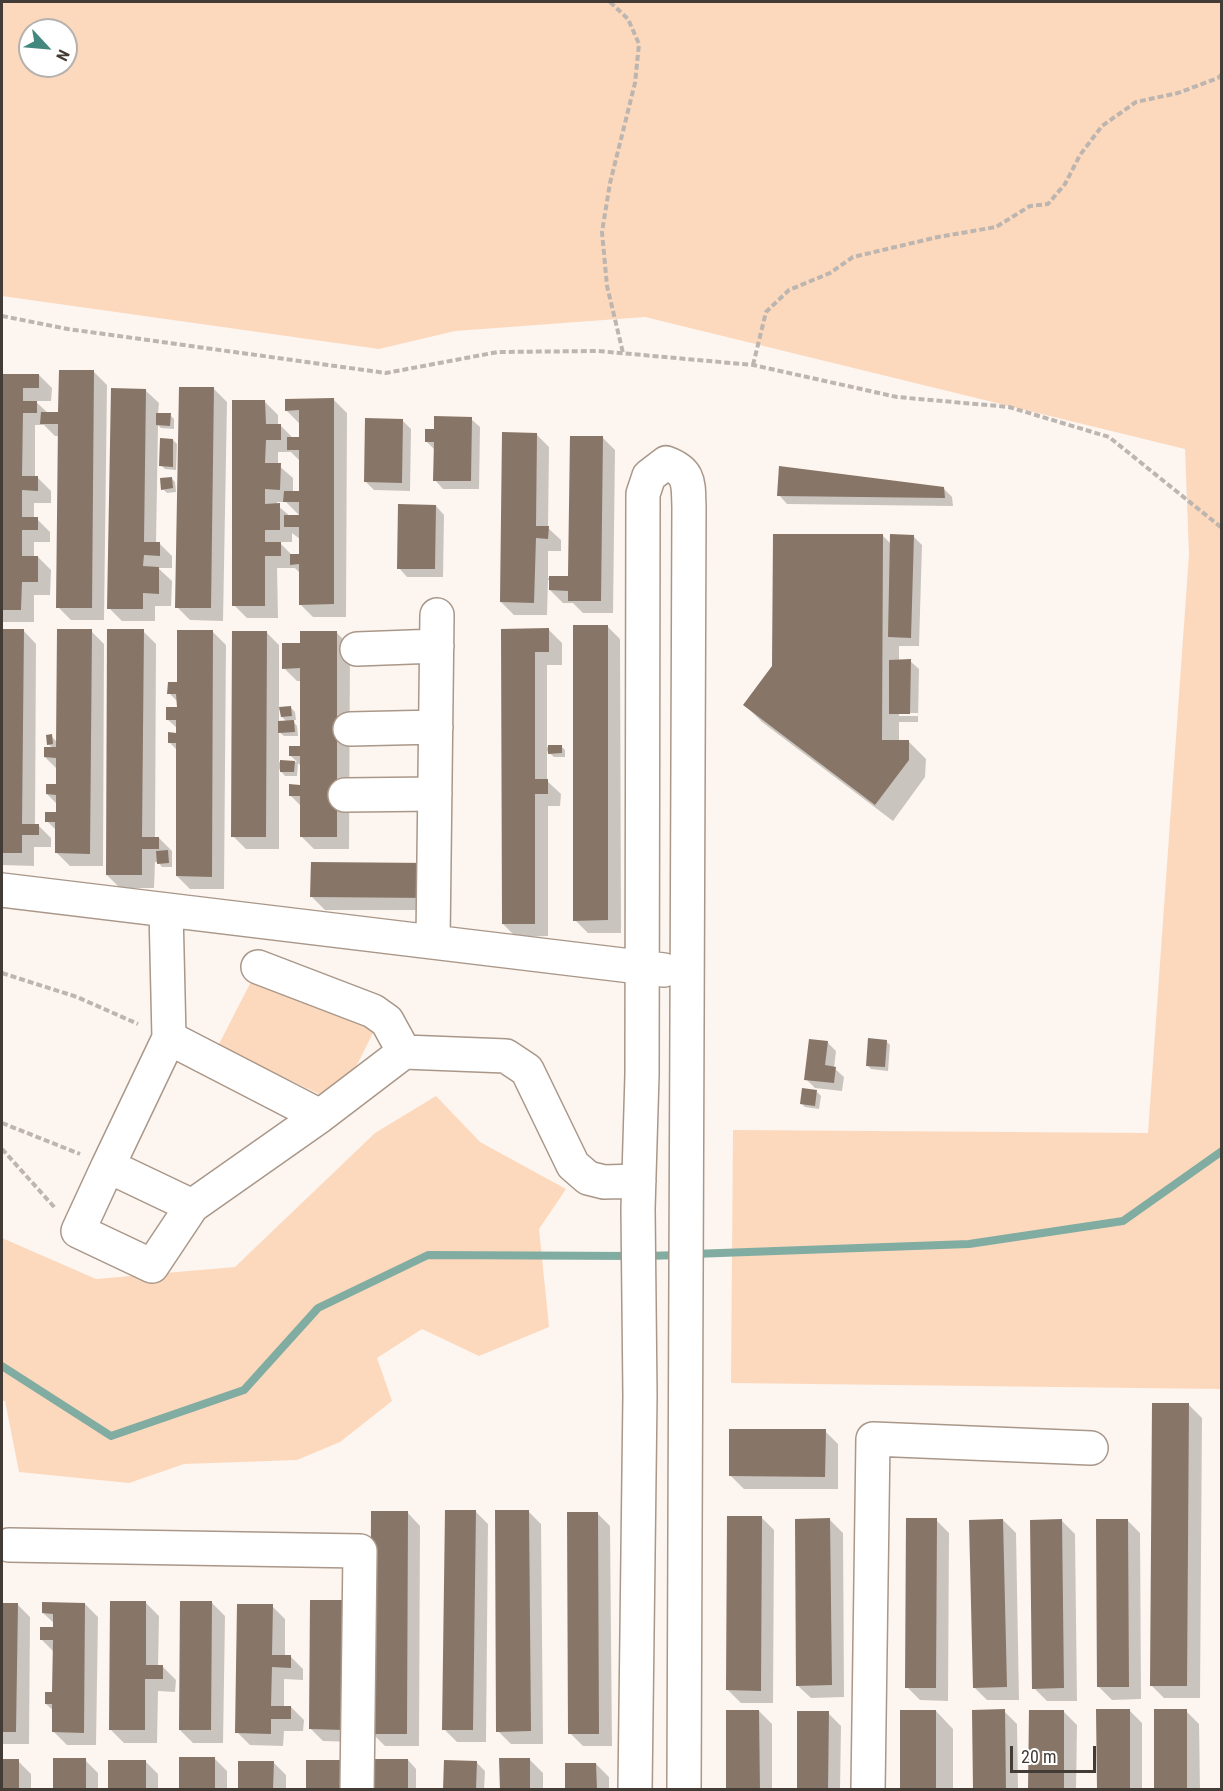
<!DOCTYPE html>
<style>
body{margin:0}
#map{position:relative;width:1223px;height:1791px;overflow:hidden;background:#fdf5ef;font-family:"Roboto Condensed",sans-serif}
canvas{display:block}
.frame{position:absolute;inset:0;border:3px solid #433b35;pointer-events:none}
.north{position:absolute;left:18px;top:18px;width:60px;height:60px;box-sizing:border-box;background:#fff;border:2px solid #b4b1ae;border-radius:50%;rotate:116deg;font-size:16px;font-weight:700;line-height:24px;text-align:center;color:#433b35}
.north::after{content:'';display:block;margin:auto;width:21px;height:27px;background:#43887e;clip-path:polygon(50% 0,100% 100%,50% 72%,0 100%)}
.scale{position:absolute;left:1010px;top:1746px;width:86px;height:27px;box-sizing:border-box;border:3px solid #433b35;border-top:0;padding-left:8px;font-size:18px;line-height:21px;white-space:nowrap;color:#433b35;-webkit-text-stroke:4px #fff;paint-order:stroke}
</style>
<div id="map">
<canvas width="1223" height="1791"></canvas>
<div class="frame"></div>
<div class="north">N</div>
<div class="scale">20 m</div>
</div>
<script>
const ctx = document.querySelector('canvas').getContext('2d');
ctx.lineJoin = 'round';
function fill(path, color) {
  ctx.fillStyle = color;
  ctx.fill(path, 'evenodd');
}
function stroke(path, color, width, dash) {
  ctx.strokeStyle = color;
  ctx.lineWidth = width;
  ctx.lineCap = dash ? 'butt' : 'round';
  ctx.setLineDash(dash || []);
  ctx.stroke(path);
}
const green = new Path2D(`
 M2 2H1221V1389L731 1383 733 1130 1148 1133 1189 554 1185 449 645 317 455 331 379 349 2 296ZM30 30H66V66H30Z
 M255 974 374 1031 338 1103 218 1046Z
 M436 1096 480 1142 566 1189 539 1229 549 1327 479 1356 422 1329 377 1358 392 1401 340 1442 297 1460 184 1464 129 1483 19 1472 5 1401H2V1238L96 1279 235 1267 375 1133Z`);
const shadow = new Path2D(`
 M94 372 107 385 104 620H71L58 607 60 436H55L44 425H35V478H38L51 491V503H34V519H37L50 532V542H34V557H38L51 570 50 595H34V622H2V375H39L52 388 51 401H35L48 413 60 414Z
 M214 389 227 402 223 621 190 620 177 607Z
 M145 390 159 403 158 414 170 415 174 419V429L161 428 158 425 156 543H159L172 556V568H158L172 581 171 606H155V621H122L109 608Z
 M334 400 347 413 346 617H313L300 604V573L295 568H277L278 618H247L234 605 265 402 278 415V426H281L294 439H301L299 423 286 410ZM278 452H291L300 461V492H293V478L278 465ZM277 502H286L301 517H291L277 505ZM292 533 300 539V556H293L279 542H292Z
 M471 419 480 427 479 489H443L435 480V450L426 441 435 431Z
 M402 420 411 429 410 491 374 490 366 482Z
 M536 434 549 447 548 528 561 540V551H548V578H570L602 437 615 450 613 613H583L573 603H563L550 590V580H548L547 615H514L501 602Z
 M173 440 177 444 176 470 165 469 161 465Z
 M171 478 175 482 176 492 167 493 163 489Z
 M944 489 952 497 953 506 787 504 779 495Z
 M436 506 444 515 443 577H407L399 568Z
 M883 536 891 544 913 536 922 545 919 646H899V661H910L919 669 918 722H899V742H909L926 759 925 777 893 821 762 722 745 705ZM899 713H918V716H899Z
 M607 626 620 639 621 933H588L575 920Z
 M548 629 562 643V665H547V747L561 746 565 750V757H554L547 751V781L561 794 560 806H548V936L516 937 503 924V630Z
 M2 630H23L36 644 35 825H38L51 838V847H34V866L2 865Z
 M91 631 104 644 103 866H70L57 853V831L47 821 57 813V804L47 794 57 786V769L45 757 53 748 48 744 51 736 57 742Z
 M143 631 156 644 155 838H159L172 851V867H162L158 862H155L154 888H120L107 875Z
 M213 632 226 645 224 889H190L177 876 178 751 169 742 178 734V729L167 719 178 708V702L169 693 178 683Z
 M266 632 279 645V709L291 708 295 712 296 720H292L297 726 298 736H284L279 732V762H297L290 755 302 748 301 681H297L284 668 302 644 337 633 350 646 349 849H314L301 836V806L290 795 301 786V766L298 763 297 776H285L279 769V849H246L233 836ZM281 709 282 717 287 722H279V710Z
 M429 865 442 910H325L312 897Z
 M886 1041 890 1045 888 1071 871 1069 867 1065Z
 M827 1042 836 1051 834 1068 844 1077 842 1091 815 1088 806 1079Z
 M817 1092 821 1096 819 1109 805 1107 801 1103Z
 M1189 1405 1202 1418 1200 1698H1164L1151 1685Z
 M825 1431 838 1444V1489H744L731 1476Z
 M475 1511 488 1524 486 1742H457L444 1729Z
 M528 1511 541 1524 543 1744H511L498 1731Z
 M407 1512 420 1526 419 1746H385L372 1733Z
 M597 1513 610 1526 612 1746H583L570 1733Z
 M761 1517 774 1530 773 1703H741L728 1690Z
 M830 1520 843 1533 844 1697 811 1698 797 1685Z
 M936 1520 949 1533 948 1701 920 1700 907 1687Z
 M1003 1520 1016 1533 1019 1700H987L974 1687Z
 M1127 1520 1140 1533 1141 1699 1112 1700 1099 1687Z
 M1062 1521 1075 1534 1077 1701H1047L1034 1688Z
 M345 1602 357 1742 323 1741 310 1728Z
 M146 1603 159 1616 158 1667H163L176 1680 175 1692 158 1691 157 1743H124L111 1730Z
 M212 1603 225 1616 223 1743H193L180 1730Z
 M2 1604H17L30 1617 29 1744H2Z
 M85 1604 98 1617 96 1745H67L54 1732V1711L46 1704 54 1693 55 1653 41 1639 55 1629V1624L43 1613Z
 M272 1606 285 1619V1656H290L303 1669V1680L284 1679V1707H291L304 1720 303 1731H284L283 1746 250 1745 237 1732Z
 M1129 1710 1142 1723V1790H1098Z
 M759 1711 772 1724V1790H728Z
 M936 1711 953 1729V1790H901Z
 M1004 1711 1017 1724 1018 1790H975Z
 M1186 1711 1199 1724 1200 1790H1156Z
 M1064 1712 1077 1725 1076 1790H1030Z
 M828 1713 841 1726 840 1790H798Z
 M214 1758 227 1771V1790H181Z
 M85 1760 98 1773V1790H55Z
 M408 1760 416 1769V1790H374Z
 M530 1760 543 1773V1790H501Z
 M2 1761H18L31 1774V1790H2Z
 M145 1761 158 1774V1790H110Z
 M273 1762 286 1775V1790H240Z
 M476 1762 485 1771 484 1790H445Z
 M596 1764 609 1777V1790H567Z`);
const stream = new Path2D(`
 M693 1254 969 1244 1123 1221 1222 1151
 M645 1256 680 1255
 M2 1366 111 1436 244 1390 318 1308 428 1255 632 1256`);
const building = new Path2D(`
 M59 370H94L92 608H56L58 424H40L41 412H58Z
 M2 374H39V388H23V401H37V413H23L22 476H38V491L22 490V517H38V530H22V556H38V582H22L21 610H2Z
 M179 387H214L211 608H175Z
 M111 388 146 389 144 542H160V556L144 555 143 566 159 567V594L143 593V609H107Z
 M334 398V604L299 605V564L290 565V554H299V527H284V515H299V502H283L284 491H299V450H287V437H299V410L285 411V399Z
 M232 400H265L266 424H281V440H266L265 463H281L280 490 265 489V504L280 503V530H265V542H281V556H265V606H232Z
 M156 413H171L170 426 156 425Z
 M434 416 472 417 471 481H433L434 442H425V429H434Z
 M365 418 403 419 402 483 364 482Z
 M502 432 537 433 536 526H549L548 539 536 538 534 603 500 602Z
 M570 436H603L601 601H568V591L549 590V576H568Z
 M160 438 173 439V467L159 466Z
 M779 466 944 487 945 498 777 496Z
 M172 477 173 488 161 490 160 478Z
 M398 504 436 505 435 569H397Z
 M773 534H883L882 740H909V760L875 805 743 705 772 666Z
 M890 534 914 535 911 638 888 637Z
 M573 625H608V920L573 921Z
 M549 628V652H535V779H548V794H535V924H502L501 629Z
 M2 629H24L22 824H39V835H22V853H2Z
 M57 629H92L90 854 55 853V822H45V812H56V795L46 794V784H56V758L44 757V747H56Z
 M107 629H144L142 837H159V849H142V875H106Z
 M177 630H213L212 877 176 876V743H168V732L176 733V720H166V707H177L176 694H167L168 682H177Z
 M232 631H267L266 837H231Z
 M300 631H337V837H300V796H289V784L300 785V756H289V746H300V668L282 669V643H300Z
 M911 659 910 714H889V660Z
 M291 706 292 716 281 717 279 707Z
 M294 720 295 732 278 733V721Z
 M52 734 53 744 47 745 46 735Z
 M548 745H562V753L548 754Z
 M280 760 295 761 294 772H280Z
 M168 850 169 863 157 864 156 851Z
 M311 862 430 863 429 898 310 897Z
 M868 1038 887 1040 885 1067 866 1066Z
 M809 1039 828 1041 825 1065 836 1067 834 1083 804 1080Z
 M802 1088 817 1090 815 1106 800 1104Z
 M1152 1403H1189L1187 1686H1150Z
 M729 1429H826L825 1477 729 1476Z
 M445 1510H476L473 1730H442Z
 M495 1510H529L531 1731 496 1732Z
 M371 1511H408L407 1734H370Z
 M567 1512H598L599 1734H568Z
 M727 1516H762L761 1691 726 1690Z
 M830 1518 832 1685 796 1686 795 1519Z
 M906 1518H937L936 1688H905Z
 M1003 1519 1007 1687 973 1688 969 1520Z
 M1062 1519 1064 1688 1032 1689 1030 1520Z
 M1096 1519H1128L1129 1687H1097Z
 M310 1600H346L344 1730 309 1729Z
 M110 1601H146V1665H163V1679H145V1730H109Z
 M180 1601H212L211 1730H179Z
 M42 1602 85 1603 84 1733 52 1732V1704H45V1692H52L53 1640H40V1627H53V1614L42 1613Z
 M2 1603H18L16 1732H2Z
 M237 1604H273L272 1655H291V1668L272 1667 271 1706H291V1719H271V1734L235 1733Z
 M1005 1709 1006 1790H973L972 1710Z
 M1096 1709H1130V1790H1097Z
 M1154 1709H1187V1790H1154Z
 M726 1710H759L760 1790H726Z
 M900 1710H936V1790H900Z
 M1029 1710H1064V1790H1028Z
 M797 1711H829L828 1790H797Z
 M179 1757H215V1790H179Z
 M53 1758H86V1790H53Z
 M499 1758H530V1790H500Z
 M2 1759H19V1790H2Z
 M373 1759H408V1790H373Z
 M108 1760H146V1790H108Z
 M306 1760H341V1790H306Z
 M444 1760 477 1761 476 1790H443Z
 M238 1761H274L273 1790H238Z
 M565 1763H596L597 1790H565Z`);
const path = new Path2D(`
 M610 2 628 19 639 44 635 83 610 183 602 232 607 286 623 353
 M2 316 68 329 386 373 498 352 598 351 753 365 897 397 1009 407 1109 437 1222 528
 M753 365 766 312 789 290 830 273 853 257 938 237 996 227 1030 206 1048 204 1065 184 1080 155 1102 126 1136 102 1178 93 1218 78 1222 74
 M2 973 77 997 138 1024
 M2 1123 80 1154
 M2 1149 56 1209`);
const minor = new Path2D(`
 M357 649 437 646
 M350 729 436 727
 M345 795 435 794
 M2 890 664 970
 M166 910 169 1038 108 1166 192 1206 320 1116 404 1052 506 1056 527 1070 573 1165 588 1178 604 1182 639 1181
 M433 941 437 615
 M258 967 373 1011 387 1021 404 1052
 M169 1038 320 1116
 M108 1166 78 1231 152 1266 192 1206
 M9 1545 360 1551 357 1790
 M635 1790 640 1396 638 1209 642 1075 643 494 649 476 666 463C691 472 688 484 689 507L684 1790
 M868 1790 873 1439 1091 1448`);
fill(green, '#fcd9bd');
fill(shadow, '#0003');
stroke(stream, '#80aca2', 8);
fill(building, '#877567');
stroke(minor, '#a99789', 36);
stroke(path, '#bdb5af', 4, [6, 3]);
stroke(minor, '#fff', 33);
</script>
